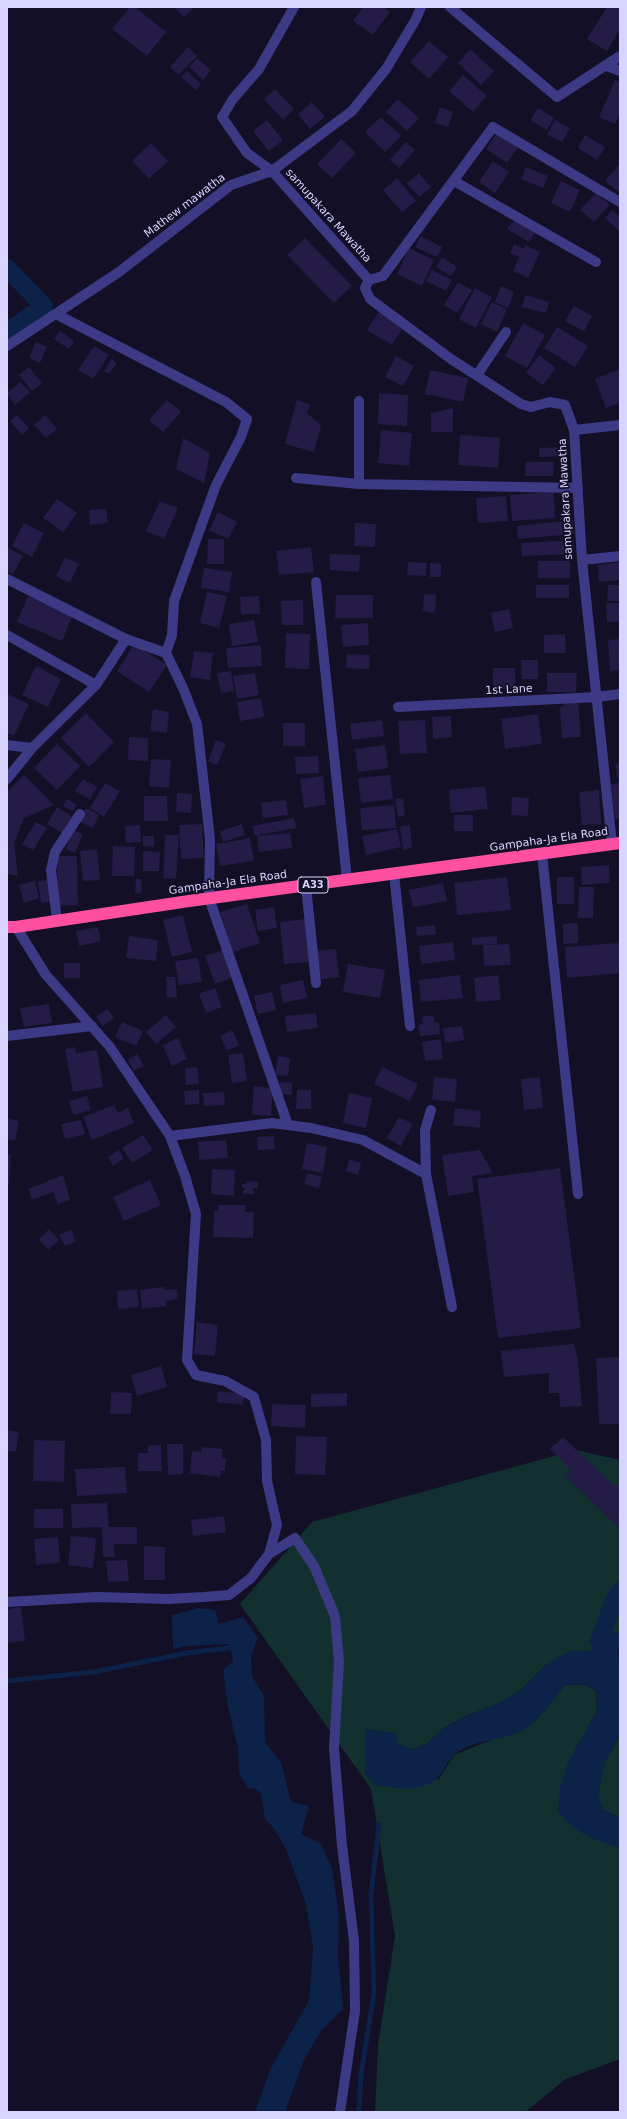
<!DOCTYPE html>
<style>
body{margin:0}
#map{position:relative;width:627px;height:2119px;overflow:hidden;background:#130f26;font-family:"DejaVu Sans",sans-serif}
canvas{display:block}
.frame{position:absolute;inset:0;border:8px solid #d9d4ff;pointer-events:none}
</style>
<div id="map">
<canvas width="627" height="2119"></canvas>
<div class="frame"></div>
</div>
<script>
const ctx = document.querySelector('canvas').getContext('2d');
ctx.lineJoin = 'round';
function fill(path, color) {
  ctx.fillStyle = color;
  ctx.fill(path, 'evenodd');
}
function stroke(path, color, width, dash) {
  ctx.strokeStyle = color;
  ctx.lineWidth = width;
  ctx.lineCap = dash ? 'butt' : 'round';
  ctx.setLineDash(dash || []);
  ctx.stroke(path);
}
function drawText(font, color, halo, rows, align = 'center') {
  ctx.font = font + ' "DejaVu Sans",sans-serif';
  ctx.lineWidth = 3.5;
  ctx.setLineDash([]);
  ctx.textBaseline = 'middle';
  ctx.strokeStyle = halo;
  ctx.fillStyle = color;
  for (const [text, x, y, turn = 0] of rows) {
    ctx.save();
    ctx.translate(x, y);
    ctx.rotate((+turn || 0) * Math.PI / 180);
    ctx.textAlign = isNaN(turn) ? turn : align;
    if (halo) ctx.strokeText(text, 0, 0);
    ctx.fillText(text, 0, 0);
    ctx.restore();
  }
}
const green = new Path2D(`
 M576 1450 620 1460V1642L599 1641 591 1651H572L545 1666 519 1692 497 1704 466 1716 444 1728 428 1743 412 1750 398 1744 375 1785 389 1786 439 1779 454 1755 493 1739 549 1705 565 1685C577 1684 586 1683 596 1691L597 1711 587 1729 606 1843 620 1848V2059L566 2079 525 2112H375L378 2045 395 1936 371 1789 240 1604 312 1522Z
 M620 1735V1818L602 1809 598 1794 604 1763Z`);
const water = new Path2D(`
 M199 1608 215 1610 219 1624 243 1617 258 1638 251 1656 252 1676 264 1696 265 1742 281 1763 291 1802 309 1806 301 1834 321 1844 332 1868 339 1916 338 1954 343 2009 321 2031 304 2060 285 2112H255L270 2070 309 2000 313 1948 306 1904 286 1849 273 1827 265 1819 261 1793 255 1789 248 1788 239 1773 238 1748 228 1707 223 1670 233 1661 230 1644 187 1646 173 1649 172 1615Z
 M599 1641 620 1642 618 1654 620 1662V1735L604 1763 598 1794 602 1809 620 1818V1848C594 1840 574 1833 558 1811L560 1788 568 1762 597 1711 596 1691C586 1683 577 1684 565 1685 554 1699 535 1726 518 1733 500 1739 468 1742 454 1755 441 1767 446 1778 423 1786 408 1792 390 1786 375 1785L365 1774V1729L395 1733 398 1744 412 1750 428 1743 444 1728 466 1716 497 1704 519 1692 545 1666 564 1654 572 1651H591Z`);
const stream = new Path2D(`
 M601 1646 613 1614 620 1603
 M7 1681 93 1672 187 1653 236 1647
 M359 2112 361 2074 374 1994 371 1895 379 1825`);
const canal = new Path2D(`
 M7 268 44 306 7 332
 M620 1591 614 1601 599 1641 620 1642`);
const building = new Path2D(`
 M130 7H135L166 32 147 56 112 29Z
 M174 7H195L184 17Z
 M363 7H383L390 12 373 35 353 21Z
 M607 7H620V29L607 51 587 39Z
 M429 41 448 57 429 79 410 62Z
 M188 47 197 56 179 75 170 67Z
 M470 49 494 71 481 85 458 63Z
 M197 58 211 70 203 80 189 67Z
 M187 71 201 84 196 90 181 77Z
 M463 75 487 96 473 112 449 91Z
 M615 80 620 82V113L615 124 599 117Z
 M275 89 294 109 283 120 264 99Z
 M398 99 419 118 407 131 386 112Z
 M312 102 325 117 310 129 298 114Z
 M440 107 453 112 448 127 435 123Z
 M538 108 554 118 547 130 530 120Z
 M381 117 401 136 385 152 365 132Z
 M267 120 283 140 269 151 253 131Z
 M555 120 570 128 562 142 547 135Z
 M497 133 518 147 507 163 486 149Z
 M585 135 605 147 597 160 578 148Z
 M341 139 356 153 332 178 317 164Z
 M406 142 415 150 399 168 390 160Z
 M151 143 168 161 149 179 132 161Z
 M493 161 509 172 495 193 479 182Z
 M620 163V193L605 181Z
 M526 167 548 176 543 188 521 179Z
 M419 173 431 187 419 197 407 183Z
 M397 178 416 201 402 212 383 190Z
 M561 181 580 190 570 212 551 203Z
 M596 193 610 205 594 222 580 210Z
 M612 210 620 217V232L605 218Z
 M514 220 535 233 529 242 507 229Z
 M421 236 442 247 437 257 415 247Z
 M305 238 352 286 334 303 287 255Z
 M514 244 524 249 525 245 540 252 528 278 513 271 519 257 510 253Z
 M409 248 434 260 422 286 397 274Z
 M442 257 457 267 451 276 436 267Z
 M432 270 452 280 446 291 426 281Z
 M458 282 472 290 457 313 444 305Z
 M501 286 514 292 508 308 495 302Z
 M475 288 492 297 476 328 459 319Z
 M525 295 549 302 546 313 522 307Z
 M492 302 507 309 497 332 481 324Z
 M574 306 592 316 584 331 565 321Z
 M379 311 404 326 392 345 367 330Z
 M523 323 545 335 527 368 505 356Z
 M557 327 588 346 575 367 544 348Z
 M60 331 74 341 69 349 54 339Z
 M36 342 47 347 40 363 29 358Z
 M94 346 109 355 93 379 78 370Z
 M539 355 556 368 543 385 526 373Z
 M396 356 414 366 403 386 385 377Z
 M111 359 117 363 109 374 104 371Z
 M29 367 42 383 32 391 19 375Z
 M620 369V403L606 408 595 379Z
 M430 370 468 378 463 402 425 394Z
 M20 382 30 392 15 405 7 393Z
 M379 393 408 395 407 426 378 424Z
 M167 400 181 412 163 432 149 420Z
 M297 400 310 404 307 413 321 425 314 452 285 444Z
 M453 408V432H431V413Z
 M17 415 29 428 22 435 10 421Z
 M45 415 57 429 46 438 34 425Z
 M381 430 412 433 409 466 378 463Z
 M460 435 500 438 498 468 458 465Z
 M183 438 210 453 204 483 176 469Z
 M568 447V456L539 457V448Z
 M526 462H554L553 476H525Z
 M554 492 555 518 512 521 510 495Z
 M506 496 508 521 478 523 476 498Z
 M57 499 77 513 63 532 43 518Z
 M160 501 178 508 164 539 146 531Z
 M106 509 108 523 90 525 89 510Z
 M218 512 237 522 228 539 209 530Z
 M573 520 574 534 518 539 517 526Z
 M24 523 44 533 32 557 12 546Z
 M355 523 376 524 375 547 354 546Z
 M208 539H224V564H207Z
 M573 540 574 554 522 556 521 543Z
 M7 547 23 556 13 574 7 571Z
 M311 547 314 572 279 575 276 551Z
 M330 554 360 555 359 572 330 570Z
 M65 557 79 564 70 583 56 576Z
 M538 561H570V578H538Z
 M408 562 427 563 426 576 407 575Z
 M620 562V580L599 582 598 565Z
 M430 563 441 564V577H430Z
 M204 568 232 572 229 592 201 588Z
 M536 585H569V598H536Z
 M608 585H620V601H607Z
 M207 592 227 596 219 628 200 623Z
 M424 594 436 595 435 613 423 611Z
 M336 595H373V618H335Z
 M28 596 73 615 62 641 17 622Z
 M259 596 260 614H241L240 597Z
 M303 600V625H282L281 601Z
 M606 603H619V622H607Z
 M509 609 513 628 495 632 491 613Z
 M254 620 258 642 232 646 229 624Z
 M368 623 369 645 343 647 341 625Z
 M286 633 310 634 309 669 285 668Z
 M565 634 566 653H544V635Z
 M620 639V670L610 671 608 640Z
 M134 644 167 665 149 692 117 671Z
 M261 645 262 666 228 668 226 648Z
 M194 651 213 653 210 680 190 677Z
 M347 654 370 655 369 669 346 668Z
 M521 660H538V679H522Z
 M36 666 61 679 48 707 22 695Z
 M493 668H515V689H493Z
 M231 671 234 691 221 693 217 673Z
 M255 673 259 695 237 699 233 676Z
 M547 673H577L576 692H547Z
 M7 694 29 704 14 736 7 733Z
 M261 698 264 717 240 721 237 702Z
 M578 700 581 737 562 738 560 707H563V701Z
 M153 709 169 712 167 733 150 731Z
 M86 713 114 742 89 767 61 738Z
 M538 714 542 744 505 749 501 719Z
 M451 716 452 737 433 739 432 717Z
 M382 720 384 736 352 740 350 724Z
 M425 720 427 753 400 754 398 721Z
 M283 723H305V746H283Z
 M129 737 148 738V761L128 760Z
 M216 740 226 744 217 765 208 761Z
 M57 744 80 766 57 790 34 768Z
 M385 745 388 768 358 772 355 749Z
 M318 756 319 773 296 774 295 757Z
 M151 759 171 760 169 788 149 786Z
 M620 763V778H617L616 764Z
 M24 775 54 805 24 818 14 843 18 876 7 874V792Z
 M390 775 393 799 361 803 358 778Z
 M323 776 326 805 304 808 300 779Z
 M83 779 97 787 90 799 75 791Z
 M105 783 120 791 104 817 90 808Z
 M620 783V819H615L611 784Z
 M485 786 488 809 451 813 449 790Z
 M599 790 601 824 582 825 579 792Z
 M177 793 192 794 191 813 176 812Z
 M144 796H167L168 821H144Z
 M512 797 529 798 528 816 511 815Z
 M403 798 405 816 398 817 395 799Z
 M67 799 77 805 73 811 63 806Z
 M286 800 288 815 263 818 261 803Z
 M394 805 396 828 362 830 360 808Z
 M57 807 72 816 62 833 47 824Z
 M86 808 99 815 93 828 79 821Z
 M454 815H473V831H454Z
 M294 818 296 828 255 836 252 826Z
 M36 822 47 828 33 850 22 844Z
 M202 824 204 858 181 859 179 825Z
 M242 824 245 835 223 842 220 831Z
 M140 825 141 842 126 843 125 826Z
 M410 825 412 848 403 850 400 826Z
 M397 829 401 847 366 855 362 836Z
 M73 830 83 834 75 853 66 849Z
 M290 833 292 848 259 852 257 836Z
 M165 835H179L176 879 163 878Z
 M143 836H154V847L143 846Z
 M250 838 254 861 220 866 216 844Z
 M113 846 135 847 134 876H112Z
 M97 849 100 880 83 881 80 851Z
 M143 851 160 852 159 871H143Z
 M57 856H77L78 905 58 906Z
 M609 865 610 883 582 885 581 867Z
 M507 877 511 910 457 915 454 883Z
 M557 877H574V904H557Z
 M136 879H142L141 894 135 893Z
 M48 880 51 902 41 903 38 881Z
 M35 881 39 898 24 903 19 885Z
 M443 883 447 901 413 907 409 890Z
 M579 887H594L593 918H578Z
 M247 904 260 943 233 952 220 912Z
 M274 907 277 928 258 931 255 910Z
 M183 915 192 952 172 957 163 920Z
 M305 919 309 962 284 964 280 922Z
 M578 923V943L563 944V924Z
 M435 925 436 934 417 936 416 927Z
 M98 927 101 941 79 946 76 931Z
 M129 936 158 940 156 961 126 958Z
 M497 936V944L472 945V938Z
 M453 942 455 960 421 964 419 946Z
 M620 943V973L567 978 565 947Z
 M509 944 511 965 484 966 483 945Z
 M336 949 339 977 321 979 317 951Z
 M222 950 232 978 215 984 205 956Z
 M198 958 202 982 179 985 175 961Z
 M64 963H80V978H64Z
 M348 964 385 970 380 998 343 992Z
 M460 975 463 998 421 1002 419 980Z
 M498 975 501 1000 476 1002 474 978Z
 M166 977H175L177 997 167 998Z
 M303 980 307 998 283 1003 280 985Z
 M215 988 222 1007 206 1013 199 994Z
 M272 992 276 1010 258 1014 254 996Z
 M49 1004 52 1023 24 1027 20 1008Z
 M107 1009 114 1018 103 1026 96 1017Z
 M316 1013 318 1028 287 1032 285 1016Z
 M166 1015 176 1027 156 1044 146 1032Z
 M434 1015 435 1023 439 1022 440 1034 420 1036 418 1025 423 1024 422 1017Z
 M122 1022 143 1031 136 1046 115 1037Z
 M462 1026 464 1040 445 1043 443 1028Z
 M232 1030 239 1045 227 1051 220 1036Z
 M178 1038 187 1059 172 1066 163 1045Z
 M441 1039 443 1059 425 1061 422 1042Z
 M75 1047 76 1053 97 1050 103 1087 73 1092 65 1049Z
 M243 1053 247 1081 232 1083 228 1055Z
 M137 1054 144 1066 134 1071 128 1060Z
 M278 1056 290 1058 288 1076 275 1075Z
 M197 1067 199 1084 186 1085 185 1068Z
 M382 1067 418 1084 410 1101 374 1084Z
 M434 1077 457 1079 455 1102 432 1100Z
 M540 1077 543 1108 524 1110 521 1079Z
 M280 1082 292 1083V1095L279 1094Z
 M254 1086 273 1088 271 1116 252 1114Z
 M199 1090V1104L185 1105 184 1091Z
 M297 1090H311V1109H296Z
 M224 1092 225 1105 204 1106 203 1093Z
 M349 1093 372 1098 366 1128 343 1123Z
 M87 1096 91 1110 73 1115 69 1101Z
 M114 1105 118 1113 128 1108 134 1123 92 1140 83 1117Z
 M455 1108 481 1111 480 1128 453 1125Z
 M399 1117 413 1124 401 1146 387 1138Z
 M7 1118 19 1121 15 1141 7 1139Z
 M81 1120 85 1134 65 1139 61 1124Z
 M143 1135 153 1150 132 1163 122 1148Z
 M274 1136 275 1149 258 1150 257 1137Z
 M226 1140 228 1158 199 1160 198 1142Z
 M307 1143 327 1147 323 1173 302 1169Z
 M119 1150 124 1158 113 1166 108 1157Z
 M480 1150 493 1173 472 1176 474 1192 448 1196 442 1155Z
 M7 1154 11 1155 9 1185H7Z
 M349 1159 361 1163 358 1175 346 1171Z
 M560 1168 581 1328 498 1338 477 1179Z
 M212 1169 235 1170 234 1196 211 1194Z
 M308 1173 322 1177 319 1188 304 1184Z
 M63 1175 70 1200 58 1204 53 1192 32 1200 28 1189Z
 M150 1180 161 1205 124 1221 113 1197Z
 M246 1181 258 1182V1188H252L254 1194H243V1190H245V1188H242V1184H246Z
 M218 1205H245V1212H254L253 1238 213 1237 214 1211H218Z
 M49 1229 59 1240 48 1250 39 1239Z
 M71 1229 76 1241 65 1246 59 1235Z
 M164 1287 165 1290 177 1289 178 1299 166 1301V1306L142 1309 140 1290Z
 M137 1289 139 1307 118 1309 117 1291Z
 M197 1322 218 1325 215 1356 194 1354Z
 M574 1344 578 1360 582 1406 560 1407 559 1393H549V1373L504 1377 501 1351Z
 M620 1357V1424H599L596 1358Z
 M161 1366 167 1387 137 1396 131 1375Z
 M218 1391 244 1394 243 1405 217 1402Z
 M111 1392 132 1393 131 1414H110Z
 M347 1393V1406L311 1407V1394Z
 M272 1404 306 1405 305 1428 271 1426Z
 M7 1430 19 1432 16 1452 7 1451Z
 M296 1436 327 1437 325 1475 295 1474Z
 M563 1437 615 1487 620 1482V1529L565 1475 571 1470 550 1449Z
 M34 1440 65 1441 64 1482 33 1481Z
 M167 1444H183V1474L168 1475Z
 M161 1445 162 1471H138V1453H148V1446Z
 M202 1447 222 1449V1457L226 1458 225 1471H221L220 1477 190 1473 192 1451 201 1452Z
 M125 1467 127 1493 77 1496 75 1469Z
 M107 1503 109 1527H137V1544H114L115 1557H103L102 1527 72 1528 71 1504Z
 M34 1509H63V1528H34Z
 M224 1516 226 1532 193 1536 191 1520Z
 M71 1536 96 1538 93 1568 68 1565Z
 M58 1537 60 1563 36 1565 34 1539Z
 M144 1546 165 1547V1580H144Z
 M127 1560 129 1581 108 1582 106 1561Z
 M21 1607 25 1641 7 1643V1609Z`);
const street = new Path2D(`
 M421 7 416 19 386 69 352 111 272 171 369 280 365 288 370 299 451 359 521 404 531 407 550 402 565 405 574 430 582 560 612 844
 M450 7 557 97 620 56
 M607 66 620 71
 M454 181 596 262
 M369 280 383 276 493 127 620 202
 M56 314 226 402 247 419 241 437 216 485 174 601 172 635 166 653 183 688 197 724 210 839 209 898 288 1125
 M7 346 119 272 231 185 272 171 247 153 222 117 233 99 259 69 294 7
 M477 375 506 332
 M574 430 620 425
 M296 478 359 484 578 488
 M359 484V401
 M582 560 620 556
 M7 579 126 639 166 653
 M316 582 347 880
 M7 635 96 685
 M398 707 597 697 620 694
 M7 745 32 748
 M7 779 32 748 96 685 126 639
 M542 854 578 1194
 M394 874 410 1026
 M306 886 316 983
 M57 920 51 870 55 852 80 814
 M7 1036 92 1026
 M170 1136 272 1123 311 1128 363 1140 426 1174 452 1307
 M426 1174 425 1130 431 1110
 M269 1554 295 1538 314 1566 335 1616 339 1662 334 1748 342 1846 354 1941 355 2011 340 2112
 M7 1602 97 1597 168 1599 204 1597 229 1595 251 1578 269 1554 277 1525 267 1481 266 1440 254 1397 225 1381 196 1375 187 1360 196 1214 185 1176 170 1136 110 1047 46 975 16 927`);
const highway = new Path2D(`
 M7 927H16L189 901 620 843`);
const shields = [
 [313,885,30]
];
const shieldNames = [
 ["A33",313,885]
];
const streetNames = [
 ["Mathew mawatha",185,206,-37],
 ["samupakara Mawatha",328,216,48],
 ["samupakara Mawatha",566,499,-93],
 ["1st Lane",509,690,-3],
 ["Gampaha-Ja Ela Road",549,840,-8],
 ["Gampaha-Ja Ela Road",228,883,-8]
];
fill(green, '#12302f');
fill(water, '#0c2248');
stroke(stream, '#0c2248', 5);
stroke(canal, '#0c2248', 18);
fill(building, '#241b47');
stroke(street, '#3d3a85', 10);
stroke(highway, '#ff4fa3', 12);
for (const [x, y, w] of shields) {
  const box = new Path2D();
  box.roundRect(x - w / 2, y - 8, w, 16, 3);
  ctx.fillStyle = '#130f26';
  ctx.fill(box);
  stroke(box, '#d9d4ff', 1);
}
drawText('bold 10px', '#d9d4ff', null, shieldNames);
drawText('11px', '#d9d4ff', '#130f26', streetNames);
</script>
